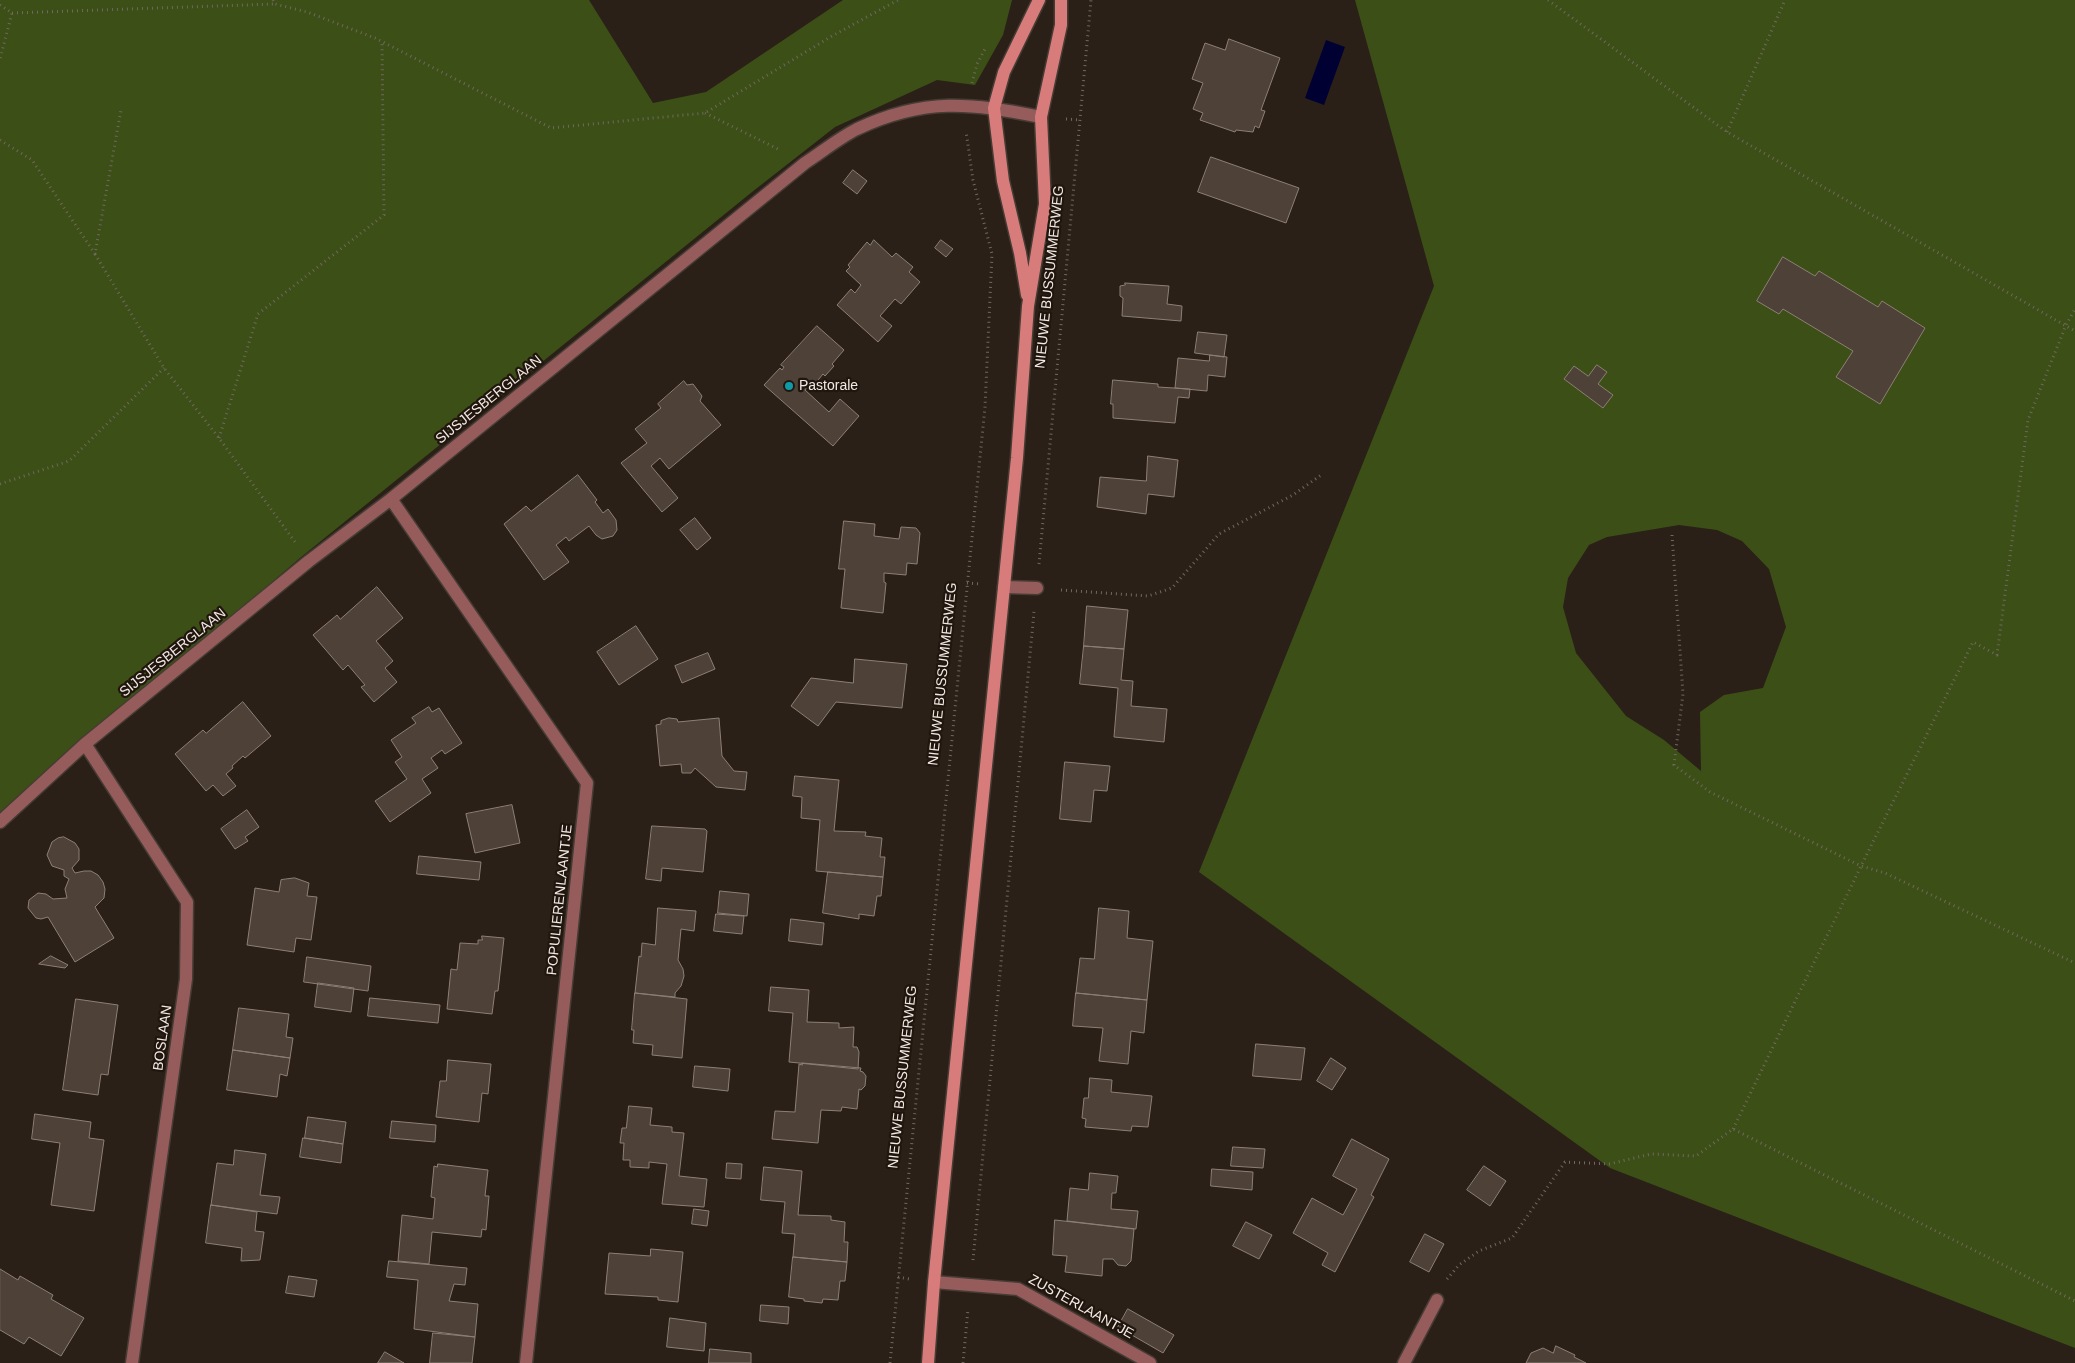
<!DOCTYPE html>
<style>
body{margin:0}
canvas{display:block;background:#2a2017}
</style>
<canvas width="2075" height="1363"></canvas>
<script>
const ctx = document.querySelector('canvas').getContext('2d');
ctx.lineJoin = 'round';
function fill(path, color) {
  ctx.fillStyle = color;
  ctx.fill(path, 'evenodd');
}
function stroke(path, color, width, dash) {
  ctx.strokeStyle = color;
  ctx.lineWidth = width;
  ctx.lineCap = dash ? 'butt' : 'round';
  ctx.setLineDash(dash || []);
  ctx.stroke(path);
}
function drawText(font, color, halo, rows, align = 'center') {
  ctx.font = font + ' Helvetica,sans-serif';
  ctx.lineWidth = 4.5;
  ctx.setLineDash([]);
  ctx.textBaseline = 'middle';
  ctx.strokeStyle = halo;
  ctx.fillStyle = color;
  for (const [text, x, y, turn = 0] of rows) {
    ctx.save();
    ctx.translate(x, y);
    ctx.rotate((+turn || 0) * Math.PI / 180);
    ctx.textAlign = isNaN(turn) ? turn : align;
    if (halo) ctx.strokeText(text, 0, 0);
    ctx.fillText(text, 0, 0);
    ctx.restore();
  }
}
const forest = new Path2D(`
 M0 0H589L653 103 706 92 843 0H1012L1003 35 975 85 937 80 835 127 752 192 300 558 0 815Z
 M1355 0H2075V1348L1610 1168 1199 872 1434 286ZM1679 525 1717 530 1742 541 1769 569 1786 627 1763 688 1724 695 1700 712 1701 771 1664 740 1626 716 1576 653 1563 607 1568 578 1589 545 1607 537Z`);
const water = new Path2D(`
 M1326 40 1345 47 1324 105 1305 98Z`);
const building = new Path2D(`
 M1229 39 1280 58 1261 110 1265 111 1259 128 1255 126 1253 132 1236 130 1235 132 1200 120 1203 113 1193 109 1203 83 1192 79 1205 43 1225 50Z
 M1211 157 1299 188 1286 223 1198 192Z
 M853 170 867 181 857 194 843 183Z
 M874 240 892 257 896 253 913 267 909 272 920 282 901 304 895 299 880 316 892 326 878 342 837 305 851 289 855 293 861 285 846 271 850 267 848 265 867 242 870 245Z
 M941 240 953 249 946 257 935 248Z
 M1783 257 1815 276 1819 271 1878 307 1882 301 1925 328 1880 404 1836 377 1853 351 1783 309 1779 314 1757 301Z
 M1125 283 1169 286 1167 304 1182 306 1181 321 1122 316 1123 298 1120 296V286L1125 285Z
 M817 326 844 350 832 364 834 366 825 376 823 374 810 390 807 387 805 390 829 412 840 399 859 416 833 446 764 385 780 368 782 370 784 367 781 365Z
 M1198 332 1227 335 1224 357 1195 353Z
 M1210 355 1227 357 1225 377 1208 375 1207 391 1175 388 1178 358 1209 361Z
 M1597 365 1607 372 1598 384 1613 395 1603 408 1564 379 1574 366 1588 376Z
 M1113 380 1158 384V387L1190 389 1189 398 1178 397 1175 423 1113 418V404H1111Z
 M684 381 687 385 693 384 702 396 700 401 721 425 669 469 660 458 651 466 678 498 662 512 621 463 647 443 635 429 661 408 658 404Z
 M1148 456 1178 460 1174 497 1148 494 1146 514 1097 507 1100 477 1146 481Z
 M578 475 597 500 595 502 603 513 608 509 616 520 617 530 613 536 602 539 596 535 589 526 569 541 566 537 556 545 569 562 544 580 504 524 526 506 531 511Z
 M695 518 711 538 697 550 680 530Z
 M844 521 875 524 874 536 899 539 901 527 916 528 920 533 917 564 907 563 906 575 884 573V582L886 583 883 613 841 608 845 569H839Z
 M377 587 403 618 376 641 393 661 385 668 397 682 374 702 361 687 365 685 348 665 343 670 313 635 337 615 340 619Z
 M1087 606 1128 610 1124 649 1084 646Z
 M636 626 658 659 619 685 597 652Z
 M1084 646 1124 649 1121 680 1133 681 1131 706 1167 709 1164 742 1114 737 1118 688 1080 684Z
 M708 653 715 669 682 683 675 666Z
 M855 659 907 664 902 708 836 702 818 726 791 706 811 678 853 683Z
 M243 702 271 736 245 758 243 756 232 766 233 768 226 774 236 786 223 796 213 785 206 791 175 754 203 730 206 733Z
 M429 707 432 712 439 708 462 743 445 754 442 750 431 758 438 768 422 779 431 793 390 822 375 801 407 779 395 762 402 757 391 740 416 723 412 718Z
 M669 718 677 719 678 722 719 718 722 756 734 771 747 772 745 790 716 787 695 768 691 773H682L681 764 660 766 656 725 661 724V721Z
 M1065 762 1110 766 1107 791 1094 790 1091 822 1060 819Z
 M795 776 839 780 834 831 866 832 865 836 882 838 880 857H885L883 877 816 871 820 820 801 818 802 797 793 796Z
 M512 805 520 843 475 853 466 814Z
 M247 810 259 827 245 837 248 841 235 849 221 829Z
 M652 826 705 829 707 831 703 872 662 868 661 881 646 879Z
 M64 837 75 843 79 849V860L72 868 75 873 84 871H91L98 875 103 882 105 889 104 898 95 907 114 938 75 962 48 917 41 919 36 918 28 908 29 900 38 893 46 894 53 899 67 898 65 889 69 879 64 876V870L52 866 47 855 52 842 58 838Z
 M419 856 481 862 479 880 417 874Z
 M828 872 883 877 881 896H877L874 916 859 914V919L823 913Z
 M295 878 309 883 307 896 317 897 311 940 296 938 294 952 247 945 255 888 279 892 281 880Z
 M720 891 749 894 747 916 718 913Z
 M658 908 696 911 694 931 681 929 678 960 683 969 684 976 681 986 675 993V997L635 993 639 956 641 957 642 943 655 945Z
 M1099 908 1129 911 1127 938 1153 941 1147 1000 1076 993 1080 958 1094 959Z
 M716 914 744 916 742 934 714 931Z
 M791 919 824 923 822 945 789 941Z
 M482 936 504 938 498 991H495L492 1014 447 1009 451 969 457 970 460 943 478 944V940H482Z
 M51 956 68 965 65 968 39 964Z
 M307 957 371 966 368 991 304 982Z
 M318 983 354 988 351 1012 315 1007Z
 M771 987 809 990 807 1022 839 1023V1028L854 1027 853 1047H857L859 1052 858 1069 789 1062 793 1013 769 1011Z
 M635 993 687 999 682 1058 652 1055 653 1045 633 1043 634 1030H632Z
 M1076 993 1147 1000 1144 1033 1131 1031 1128 1064 1099 1061 1103 1028 1073 1026Z
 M370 998 440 1005 438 1023 368 1016Z
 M76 999 118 1005 108 1075 101 1074 98 1095 63 1090Z
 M239 1008 289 1014 286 1037 293 1038 290 1058 233 1050Z
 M1256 1044 1305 1048 1301 1080 1253 1076Z
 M233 1050 290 1058 287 1076 280 1074 277 1097 227 1090Z
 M1331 1058 1346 1068 1332 1090 1317 1081Z
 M448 1060 491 1064 488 1094 482 1093 479 1122 436 1117 440 1081H446Z
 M802 1063 861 1068 860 1071 863 1072 866 1076 865 1086 861 1090 859 1089 857 1109 842 1107 841 1111 821 1110 818 1143 772 1139 775 1111 795 1112 799 1064 802 1065Z
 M695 1066 730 1069 728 1091 693 1087Z
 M1090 1078 1112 1080 1111 1092 1152 1096 1148 1127 1132 1126 1131 1131 1085 1127 1086 1119 1082 1118 1084 1098H1088Z
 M629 1106 652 1108 650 1125 672 1127V1132L684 1133 679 1176 707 1179 704 1207 662 1204 667 1164 649 1162V1168L630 1167V1160H623L624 1143H620L622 1128H626Z
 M35 1114 91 1122 89 1138 104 1140 94 1211 51 1205 60 1143 32 1139Z
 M308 1117 346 1122 343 1144 305 1138Z
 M392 1121 436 1125 435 1142 390 1138Z
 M303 1138 343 1144 341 1163 300 1157Z
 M1352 1139 1389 1159 1371 1195 1374 1197 1335 1272 1322 1265 1328 1253 1293 1233 1312 1198 1343 1215 1357 1189 1333 1176Z
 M1233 1147 1265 1149 1263 1168 1231 1166Z
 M235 1150 266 1154 260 1195 280 1197 277 1214 211 1205 217 1163 233 1165Z
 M727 1163 742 1164 741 1179 726 1178Z
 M438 1164 488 1170 485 1196H489L486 1230 482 1229 481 1237 432 1232 429 1264 398 1261 402 1215 433 1219 435 1198 431 1197 434 1166 437 1167Z
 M1484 1166 1506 1181 1490 1206 1467 1190Z
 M764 1167 802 1171 798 1215 831 1216V1220L845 1222 844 1242H848L847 1262 793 1257 795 1234 782 1233 785 1202 761 1200Z
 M1212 1169 1253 1172 1252 1190 1211 1186Z
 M1090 1173 1118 1176 1116 1193H1112L1111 1209 1138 1211 1136 1229 1067 1221 1070 1188 1088 1190Z
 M211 1205 257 1212 255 1231 264 1232 260 1260 241 1261 242 1248 206 1243Z
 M694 1209 709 1211 707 1226 692 1224Z
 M1055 1220 1134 1229 1131 1261 1126 1266 1118 1265 1113 1259H1103L1102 1276 1065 1272 1067 1256 1053 1255Z
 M1246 1222 1272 1235 1259 1259 1233 1246Z
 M1425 1234 1444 1244 1429 1272 1410 1262Z
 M651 1249 683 1252 678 1302 658 1300V1297L605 1294 609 1253 650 1256Z
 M793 1257 847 1262 845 1281H840L838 1300 823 1299 822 1303 804 1301V1299L789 1297Z
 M389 1261 467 1268 465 1285 454 1284 449 1301 478 1304 475 1337 414 1329 418 1280 387 1277Z
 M0 1269 18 1280 20 1276 53 1295 51 1299 84 1318 61 1356 29 1337 24 1344 0 1330Z
 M289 1276 317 1280 314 1297 286 1293Z
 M761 1305 789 1307 788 1324 760 1321Z
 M1128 1309 1174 1335 1163 1353 1118 1327Z
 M670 1318 706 1323 704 1351 667 1347Z
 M433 1333 475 1337 472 1363H430Z
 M1556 1346 1575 1355 1574 1357 1586 1363H1526L1531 1353 1543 1348 1553 1353Z
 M710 1349 751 1353V1363H709Z
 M385 1352 404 1363H378Z`);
const path = new Path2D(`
 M273 0 275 4 307 12 375 38 551 128 705 113 832 36 898 0
 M1548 0 1727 132 2075 331
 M0 5 12 13 0 59
 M12 13 275 4
 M972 83 977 64 986 47
 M705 113 780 150
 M1066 119 1080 120
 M1727 132 1785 0
 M0 140 32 160 95 254 121 110
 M95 254 164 368 219 438 295 542
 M219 438 258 314 384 215 382 42
 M0 484 69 461 164 368
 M1672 535 1683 694 1674 765 1710 792 1861 866 1885 873 2075 963
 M1039 564 1091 0
 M967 583 981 584
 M1061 590 1148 596 1172 588 1219 534 1293 495 1321 475
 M1733 1129 1861 866 1973 642 1997 655 2028 420 2066 325 2075 309
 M973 1260 1034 612
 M898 1277 909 1279
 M1447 1279 1459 1265 1479 1251 1512 1238 1565 1162 1609 1164 1651 1154 1696 1156 1733 1129 2075 1301
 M890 1363 985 407 992 254 973 180 966 131
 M963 1363 968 1309`);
const street = new Path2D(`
 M391 499 587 783 526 1363
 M1004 587 1037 588
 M85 744 187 902 186 979 132 1363
 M0 822 85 744 309 561 391 499 805 163C822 152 839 138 857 129 925 97 970 103 1041 117
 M934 1282 1018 1289 1150 1363
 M1404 1363 1437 1300`);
const secondary = new Path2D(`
 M1027 295 1020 253 1003 181 994 108 1004 72 1039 0
 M928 1363 934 1282 1017 458 1028 306 1045 204 1041 117 1061 25V0`);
const markers = [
 [789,386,5,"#0f9aa8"]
];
const streetNames = [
 ["NIEUWE BUSSUMMERWEG",1050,277,-84],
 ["SIJSJESBERGLAAN",489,400,-39],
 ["SIJSJESBERGLAAN",173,653,-39],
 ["NIEUWE BUSSUMMERWEG",943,674,-84],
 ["POPULIERENLAANTJE",560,900,-84],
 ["BOSLAAN",163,1038,-82],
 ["NIEUWE BUSSUMMERWEG",903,1077,-84],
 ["ZUSTERLAANTJE",1081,1307,29]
];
const poiNames = [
 ["Pastorale",799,386]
];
fill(forest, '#3c4f16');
fill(water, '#003');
fill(building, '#4d4138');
stroke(building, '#8d7f75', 1);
stroke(street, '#463c34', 15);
stroke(secondary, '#463c34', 15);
stroke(path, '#716861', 3, [1, 4]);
stroke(street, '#955c5b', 12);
stroke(secondary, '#d77c7b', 12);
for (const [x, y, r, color] of markers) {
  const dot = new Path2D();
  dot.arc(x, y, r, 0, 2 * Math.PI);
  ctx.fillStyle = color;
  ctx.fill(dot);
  stroke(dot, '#21160e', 2);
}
drawText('14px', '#f2eae5', '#21160e', streetNames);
drawText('14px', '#f2eae5', '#21160e', poiNames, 'left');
</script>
